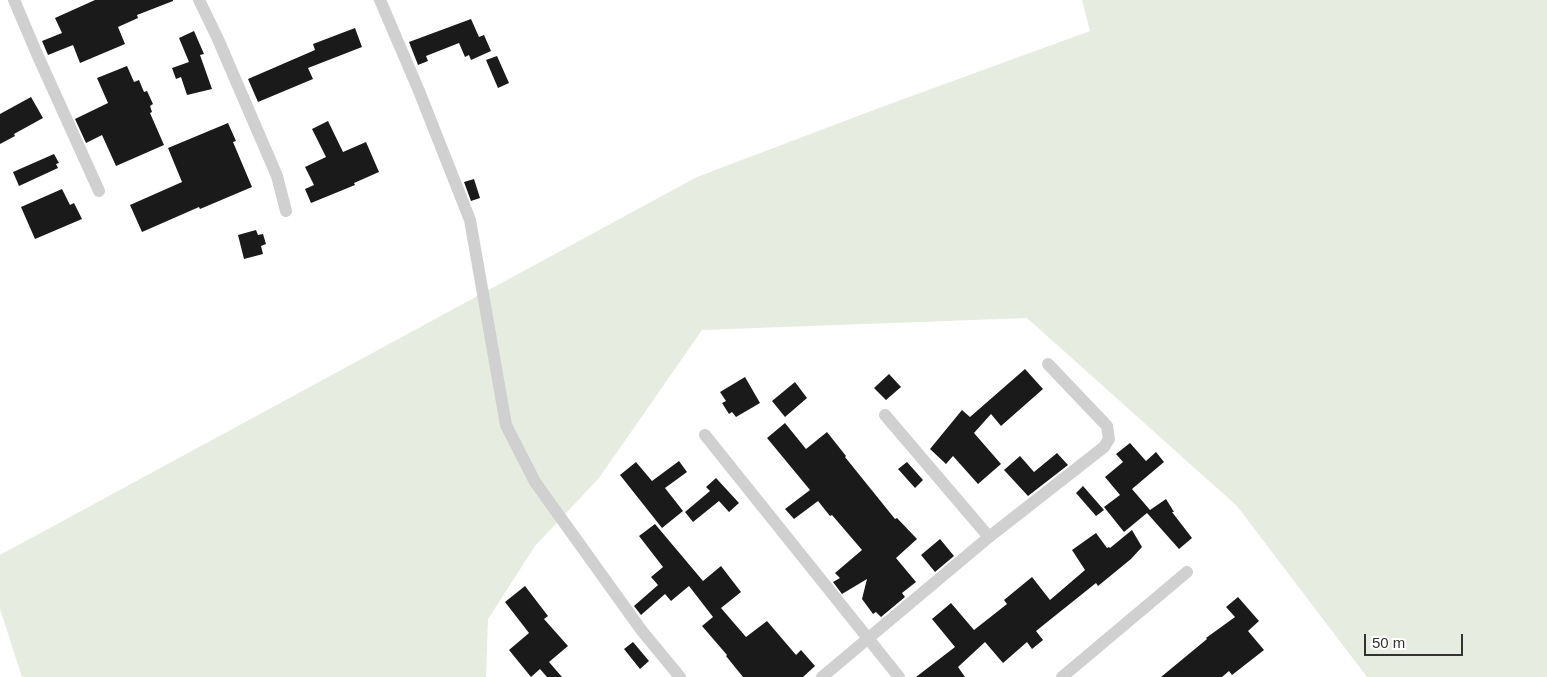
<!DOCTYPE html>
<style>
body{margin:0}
#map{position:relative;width:1547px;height:677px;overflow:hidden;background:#fff;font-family:Helvetica,sans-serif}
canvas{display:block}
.scale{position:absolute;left:1364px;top:634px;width:99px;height:22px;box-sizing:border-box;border:2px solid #333;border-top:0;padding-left:6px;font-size:15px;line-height:18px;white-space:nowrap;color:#333;-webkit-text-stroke:4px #fff;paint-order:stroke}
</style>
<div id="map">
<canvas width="1547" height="677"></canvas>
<div class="scale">50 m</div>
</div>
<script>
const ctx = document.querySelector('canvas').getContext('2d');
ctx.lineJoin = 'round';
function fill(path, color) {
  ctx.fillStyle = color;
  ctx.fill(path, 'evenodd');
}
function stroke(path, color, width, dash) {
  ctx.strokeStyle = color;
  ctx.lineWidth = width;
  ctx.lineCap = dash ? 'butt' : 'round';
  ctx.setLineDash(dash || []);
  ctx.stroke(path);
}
const green = new Path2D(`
 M1082 0H1547V677H1367L1237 506 1027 318 702 330 599 478 535 546 488 619 486 677H22L0 609V555L697 177 879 108 1090 31Z`);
const building = new Path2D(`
 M95 0H173V1L137 15 138 18 118 27 125 44 80 63 73 45 48 55 42 41 62 33 55 18Z
 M471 19 479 37 484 35 491 51 471 60 469 55 465 57 459 43 426 56 428 61 418 65 409 42Z
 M355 28 362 47 308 68 313 79 258 102 248 79 315 50 313 44Z
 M194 31 204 54 200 55 212 89 187 95 181 77 176 79 172 68 189 62 179 38Z
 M497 56 509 83 498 88 486 60Z
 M127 66 134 82 139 80 144 92 147 91 153 104 150 106 152 112 150 113 164 145 116 166 102 135 86 143 75 119 108 103 97 78Z
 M31 97 43 118 14 134 15 136 0 144V114Z
 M328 121 343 152 366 142 379 172 354 183 355 185 311 203 305 189 314 185 305 167 326 157 312 129Z
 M228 123 236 141 233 142 252 187 200 209 199 207 142 232 130 205 182 182 168 148Z
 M54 154 59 163 56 164 58 168 19 186 13 172Z
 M474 179 480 198 471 201 464 182Z
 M62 189 70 205 74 203 82 219 35 239 21 207Z
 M256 230 258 235 263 234 266 244 261 246 263 254 244 259 238 235Z
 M1025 369 1043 389 1001 426 991 414 974 433 1001 464 978 484 953 456 946 464 930 449 962 410 970 417Z
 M889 374 901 387 886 400 874 388Z
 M745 377 760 403 736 417 732 412 729 414 722 403 726 401 720 392Z
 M795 382 807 398 785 417 772 401Z
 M785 423 806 449 827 432 846 456 845 457 895 519 897 518 917 539 896 558 916 582 902 593 905 597 881 617 876 612 873 614 862 599 867 579 842 594 833 582 840 578 835 573 862 550 832 515 830 516 818 501 794 519 785 509 810 490 767 438Z
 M1130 443 1146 461 1156 452 1164 462 1132 489 1150 510 1166 499 1174 512H1172L1192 538 1179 549 1147 513 1124 532 1104 507 1120 495 1105 477 1123 462 1116 454Z
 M1057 453 1068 465 1028 496 1004 470 1020 456 1034 472Z
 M679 461 687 472 665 488 683 511 662 528 620 475 636 462 652 481Z
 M907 462 923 480 915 488 898 469Z
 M716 478 739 503 729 512 719 501 693 522 685 512 710 491 706 487Z
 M1083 486 1104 510 1096 516 1076 493Z
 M655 524 703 581 721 566 741 592 721 608 746 637 767 621 796 655 801 650 815 666 803 677H743L726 656 727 655 702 626 713 617 689 586 671 601 665 594 641 615 634 606 658 585 651 577 663 567 639 536Z
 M1132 530 1142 547 1131 559 1098 586 1096 583 1036 631 1043 640 1032 649 1027 642 1003 663 985 642 958 667 965 677H916L955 647 932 619 951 603 974 630 1007 604 1004 600 1032 577 1050 600 1085 570 1072 550 1096 533 1107 548 1109 547 1110 548Z
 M940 539 954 556 935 572 921 555Z
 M525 586 548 616 544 619 568 646 549 662 562 677H547L540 669 531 677 509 650 529 633 505 602Z
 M1238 597 1259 621 1248 631 1264 650 1232 675 1229 671 1222 677H1161L1207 639 1206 638 1235 617 1226 607Z
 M633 642 649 661 640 669 624 649Z`);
const minor = new Path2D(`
 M14 0 37 54 99 191
 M199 0 217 37 277 176 286 211
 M380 0 419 91 470 220 506 425 535 482 642 631 680 677
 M885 415 989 537
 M705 435 899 677
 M822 677 989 537 1104 447 1109 439 1107 426 1048 364
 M1062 677 1187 572`);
fill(green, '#e6ecdf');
fill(building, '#1a1a1a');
stroke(minor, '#d0d0d0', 12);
</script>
